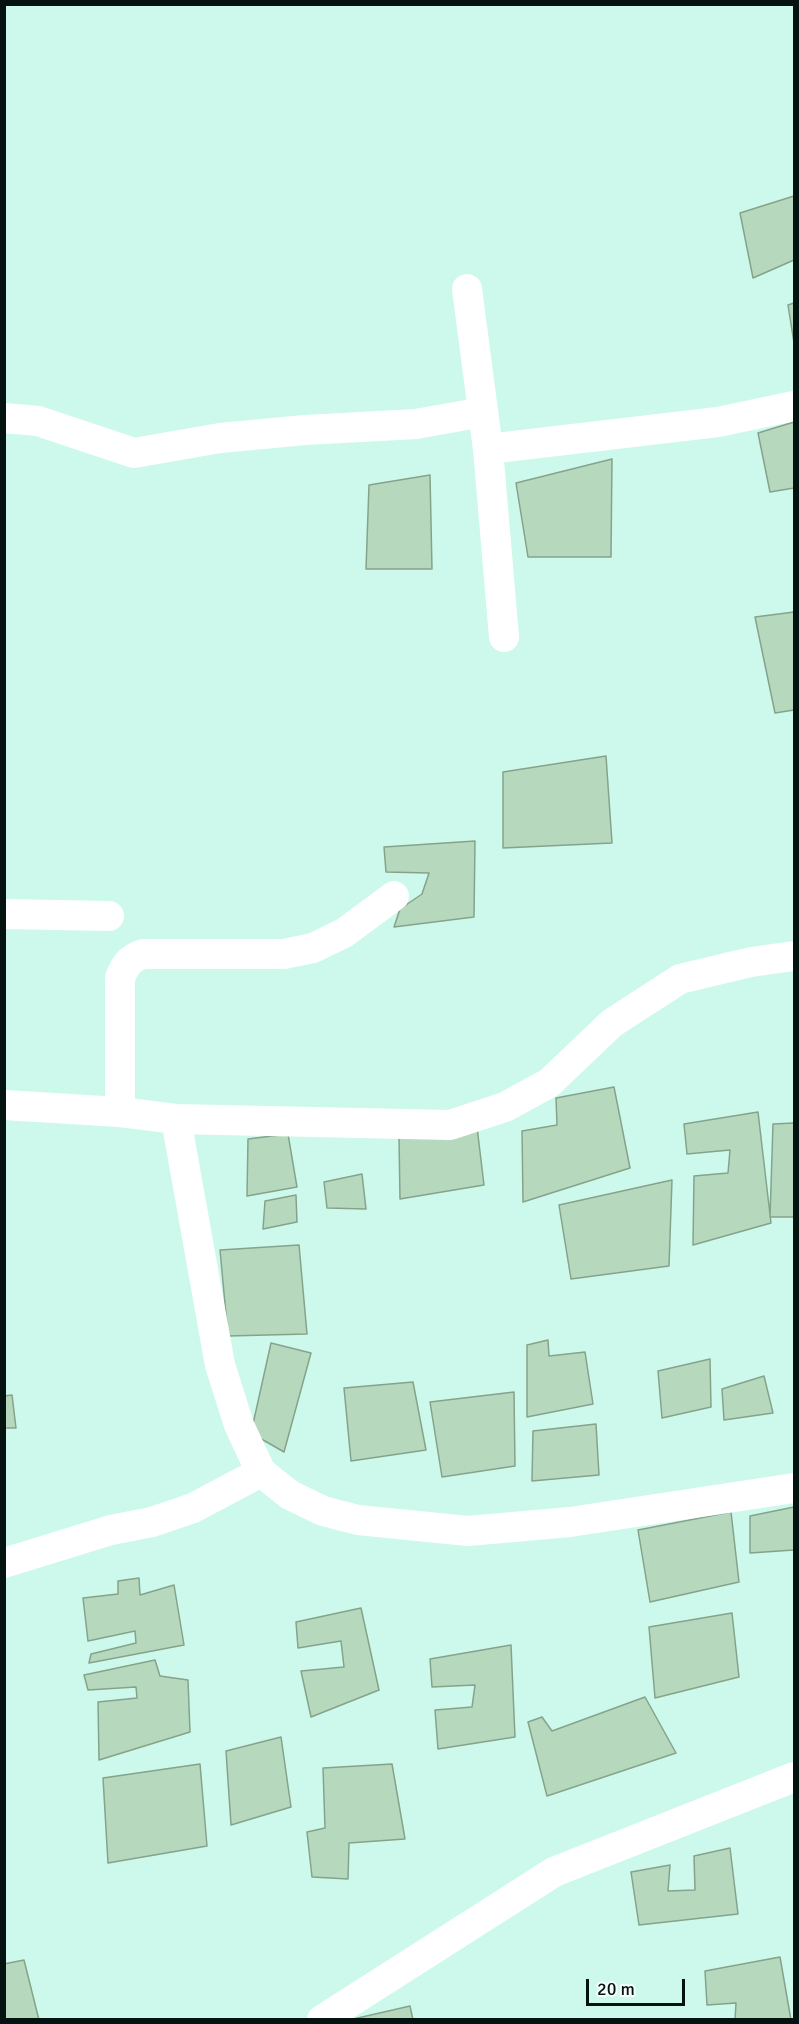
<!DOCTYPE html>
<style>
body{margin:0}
#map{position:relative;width:799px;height:2024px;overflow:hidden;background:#cdf9ec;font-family:Signika,sans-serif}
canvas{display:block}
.frame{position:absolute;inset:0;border:6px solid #04130f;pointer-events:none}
.scale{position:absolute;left:586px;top:1979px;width:99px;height:27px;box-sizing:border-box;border:3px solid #04130f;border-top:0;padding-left:8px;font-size:18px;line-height:21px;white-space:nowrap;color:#04130f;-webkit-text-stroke:4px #f5fefb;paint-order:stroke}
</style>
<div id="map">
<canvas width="799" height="2024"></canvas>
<div class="frame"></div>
<div class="scale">20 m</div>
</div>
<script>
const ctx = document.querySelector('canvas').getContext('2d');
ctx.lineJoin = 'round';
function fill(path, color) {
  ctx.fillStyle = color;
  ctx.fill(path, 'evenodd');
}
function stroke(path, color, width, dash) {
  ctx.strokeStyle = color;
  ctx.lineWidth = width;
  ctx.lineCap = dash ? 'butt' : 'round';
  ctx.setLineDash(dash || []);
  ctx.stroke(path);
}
const building = new Path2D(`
 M794 196V260L753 278 740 213Z
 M794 303V343L788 305Z
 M794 422V488L770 492 758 433Z
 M612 459 611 557H528L516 483Z
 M430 475 432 569H366L369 485Z
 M794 612V710L775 713 755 617Z
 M606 756 612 843 503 848V772Z
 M475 841 474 917 394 927 400 909 422 894 429 873 386 872 384 847Z
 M614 1087 630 1168 523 1202 522 1131 557 1125 556 1098Z
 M758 1112 771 1223 693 1245 694 1176 728 1173 730 1150 687 1154 684 1124Z
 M794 1123V1217H770L773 1124Z
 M477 1127 484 1185 400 1199 399 1138Z
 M288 1134 297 1187 247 1196 248 1139Z
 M362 1174 366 1209 327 1208 324 1182Z
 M672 1180 669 1266 571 1279 559 1205Z
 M296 1195 297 1222 263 1229 265 1201Z
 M299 1245 307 1334 228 1336 220 1250Z
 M548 1340 549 1356 585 1352 593 1404 527 1417V1345Z
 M271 1343 311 1353 284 1452 251 1433Z
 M710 1359 711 1407 662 1418 658 1371Z
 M764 1376 773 1413 724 1420 722 1389Z
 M413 1382 426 1450 351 1461 344 1388Z
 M514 1392 515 1466 442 1477 430 1402Z
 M12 1395 16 1428H4V1396Z
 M596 1424 599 1475 532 1481 533 1431Z
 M794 1507V1550L750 1553V1516Z
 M731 1512 739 1582 650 1602 638 1530Z
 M139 1578 140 1595 174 1585 184 1645 89 1663 91 1654 136 1643 135 1631 88 1641 83 1598 118 1594V1581Z
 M361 1608 379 1690 311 1717 301 1671 344 1667 341 1641 298 1648 296 1622Z
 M732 1613 739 1677 655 1698 649 1627Z
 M511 1645 515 1737 438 1749 435 1710 472 1707 475 1685 432 1687 430 1659Z
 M155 1660 160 1676 188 1680 190 1732 99 1760 98 1702 137 1698 136 1687 88 1690 84 1675Z
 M645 1697 676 1753 547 1796 528 1722 542 1717 552 1731Z
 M281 1737 291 1807 231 1825 226 1751Z
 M200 1764 207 1846 108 1863 103 1778Z
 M392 1764 405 1839 349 1843 348 1879 312 1877 307 1832 325 1828 323 1768Z
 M730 1848 738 1914 639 1925 631 1872 670 1865 668 1891 695 1890 694 1856Z
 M780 1957 791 2020H735L736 2003 707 2005 705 1971Z
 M24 1960 39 2020H4V1964Z
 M410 2006 413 2020H349Z`);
const street = new Path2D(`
 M467 289 488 449 718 422 794 406
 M4 418 38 421 134 453 220 438 305 430 416 424 483 412
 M488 449 504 637
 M4 914 109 916
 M4 1105 120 1112 176 1119 450 1125 505 1107 549 1083 612 1023 680 979 751 962 794 956
 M120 1112V978C125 965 130 958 143 954H284L313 948 344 933 394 896
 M176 1119 220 1365 239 1425 261 1472 290 1495 323 1511 358 1520 468 1531 570 1522 794 1488
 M4 1563 111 1530 152 1522 193 1508 261 1472
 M322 2020 554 1872 794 1777`);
fill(building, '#b6d9bd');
stroke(building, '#85a38b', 1.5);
stroke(street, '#fff', 30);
</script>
